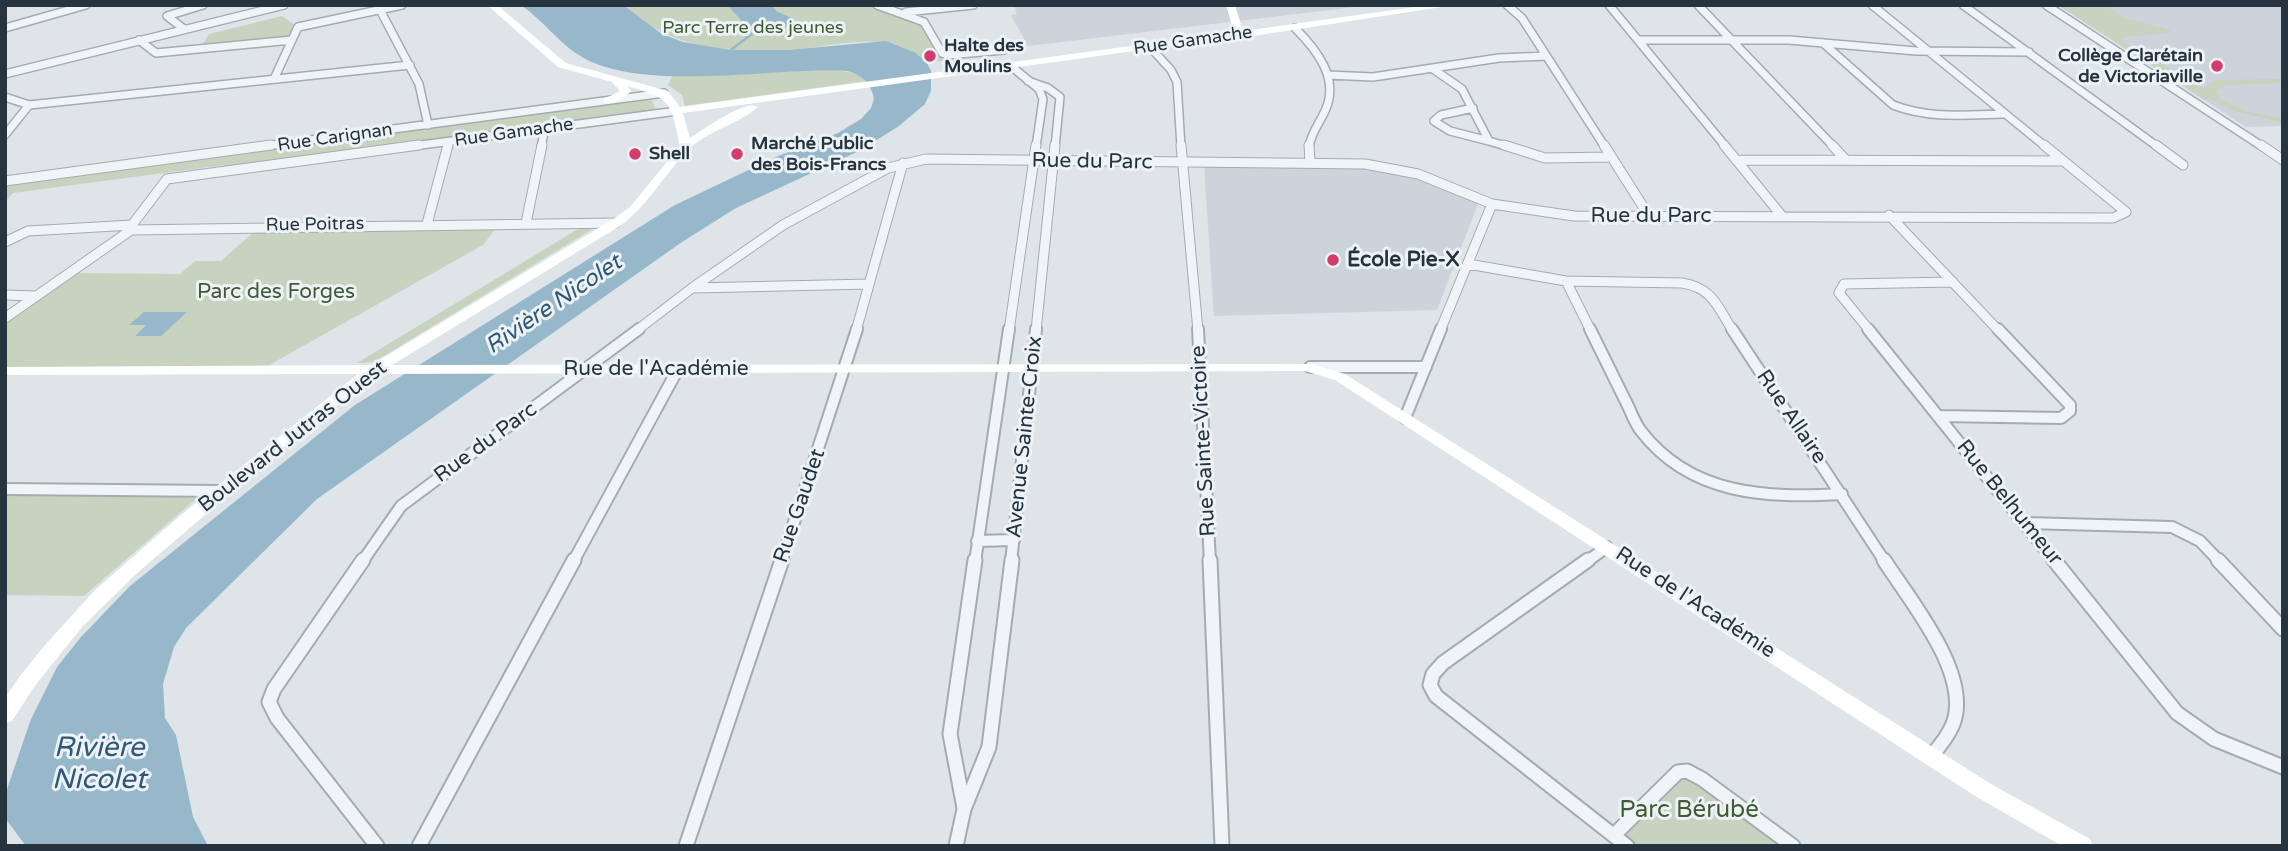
<!DOCTYPE html>
<meta charset="utf-8">
<style>
body{margin:0}
#map{position:relative;width:2288px;height:851px;overflow:hidden;background:#dee4e8;font-family:"Varela Round",sans-serif}
canvas{display:block}
.frame{position:absolute;inset:0;border:7px solid #263440;pointer-events:none}
</style>
<div id="map">
<canvas width="2288" height="851"></canvas>
<div class="frame"></div>
</div>
<script>
const ctx = document.querySelector('canvas').getContext('2d');
ctx.lineJoin = 'round';
function fill(path, color) {
  ctx.fillStyle = color;
  ctx.fill(path, 'evenodd');
}
function stroke(path, color, width, dash) {
  ctx.strokeStyle = color;
  ctx.lineWidth = width;
  ctx.lineCap = dash ? 'butt' : 'round';
  ctx.setLineDash(dash || []);
  ctx.stroke(path);
}
function drawText(font, color, halo, rows, align = 'center') {
  ctx.font = font + ' "Varela Round",sans-serif';
  ctx.lineWidth = 6;
  ctx.setLineDash([]);
  ctx.textBaseline = 'middle';
  ctx.strokeStyle = halo;
  ctx.fillStyle = color;
  for (const [text, x, y, turn = 0] of rows) {
    ctx.save();
    ctx.translate(x, y);
    ctx.rotate((+turn || 0) * Math.PI / 180);
    ctx.textAlign = isNaN(turn) ? turn : align;
    if (halo) ctx.strokeText(text, 0, 0);
    ctx.fillText(text, 0, 0);
    ctx.restore();
  }
}
const built = new Path2D(`
 M1014 5H1372L1028 46 1011 15 1017 14Z
 M2058 5H2283V126L2246 127Z
 M1204 165H1358L1403 171 1478 204 1437 310 1214 316Z`);
const green = new Path2D(`
 M623 5H871L922 18 947 60 927 63C889 27 835 47 789 50 729 54 668 48 623 5Z
 M2058 5H2103L2128 19 2171 30 2167 33 2122 37 2121 40 2203 88 2215 80 2283 79V83L2225 85 2217 91 2220 99 2248 112 2283 118V123L2232 110 2208 98 2205 100Z
 M282 16 298 27 292 40 200 49 209 34Z
 M832 70 857 73 866 81 685 106 682 95 668 85 673 76Z
 M651 98 657 112 222 169 224 165 13 193 5 202V186Z
 M499 224 483 245 262 369 5 368V324L78 273 180 274 195 261H221L256 230Z
 M594 228 374 362 357 363 578 229Z
 M5 490 197 498 84 596 5 595Z
 M1687 771 1793 846H1627L1614 835Z`);
const water = new Path2D(`
 M521 5H623L662 34 683 42 731 50H788L886 41 916 53 927 63 931 71V91L925 104 899 126 859 151 736 208 682 242 317 499 186 628 174 647 163 684 165 718 176 735 193 817 208 846H26L5 818V795L31 719 57 667 81 637 130 586 355 405 675 205 776 157 838 133 861 119 871 108 874 99C871 84 862 74 847 71 774 67 644 93 582 57 559 44 543 20 521 5Z
 M727 5H772L776 11 791 18 793 23 775 32 753 33Z
 M144 312H187L161 336H135L146 325H129Z`);
const stream = new Path2D(`
 M731 50 753 33`);
const streetFar3 = new Path2D(`
 M877 5 924 22 942 53 948 55 1004 50
 M1507 5 1522 18 1605 147
 M1609 5 1726 147
 M1698 5 1834 147
 M1872 5 2046 147
 M1963 5 2158 147
 M2046 5 2263 147
 M378 6 419 84 428 125
 M906 12 973 5
 M5 28 86 5
 M1295 28C1317 50 1340 79 1325 111 1319 124 1311 133 1309 147
 M184 29 167 16 203 5
 M139 40 156 53 292 40
 M1638 40H1789L1916 51 2029 52
 M1823 43 1893 105C1929 119 1966 115 2003 114
 M1150 47 1171 70 1177 82 1181 147
 M1012 67 1039 89 1043 99 1036 147
 M1433 69 1462 89 1489 141 1509 147
 M5 74 284 5
 M1328 75 1373 77 1499 58 1546 56
 M274 79 298 27 402 5
 M1028 81 1048 88 1060 97 1055 147
 M5 97 29 105 410 65
 M1473 108 1441 115 1434 121 1450 131 1489 141
 M5 135 29 105
 M258 147 664 93
 M406 147 677 111
 M448 147 449 142
 M541 147 545 128`);
const streetFar2 = new Path2D(`
 M1181 145 1198 331
 M1309 145 1310 162
 M1504 145 1545 158 1611 157
 M1604 145 1649 216
 M1724 145 1782 216
 M1832 145 1845 159
 M2156 145 2183 165
 M2261 145 2283 160
 M1736 160 2062 161
 M5 181 271 145
 M1889 215 1999 331
 M526 223 542 145
 M427 224 448 145
 M132 225 167 179 419 145
 M5 242 28 231 132 225 131 230 616 223
 M1468 264 1566 281 1682 283C1713 288 1717 306 1733 331
 M1566 281 1591 331
 M694 288 869 284
 M5 295 35 296
 M5 318 131 230
 M636 331 692 288 783 225 888 168 926 159 1365 164 1418 174 1492 204 1574 216 2113 218 2126 212 2044 145
 M856 331 903 163
 M1009 331 1036 145
 M1036 331 1055 145
 M1440 331 1492 204
 M1870 331 1839 293 1844 284 1953 282`);
const streetFar1 = new Path2D(`
 M1198 329 1210 562
 M1590 329C1602 353 1614 378 1626 402 1631 411 1634 422 1641 431 1691 496 1767 498 1842 494
 M1732 329 1885 562
 M1868 329 2055 562
 M1310 367H1426
 M1940 416 2061 418 2070 411V405L1998 329
 M1405 418 1441 329
 M5 489 221 491
 M2026 523 2172 527 2200 541 2220 562
 M977 541 1014 540
 M362 562 401 506 639 329
 M573 562 678 369
 M781 562 857 329
 M975 562 1009 329
 M1011 562 1036 329
 M1586 562 1607 547`);
const street = new Path2D(`
 M363 560 274 689 269 702 277 718 377 846
 M1210 560 1222 846
 M1588 560 1443 663 1433 674 1430 685 1436 696 1627 846
 M1884 560C1910 601 1972 674 1953 724 1948 736 1941 745 1932 755
 M2054 560 2177 713 2214 739 2283 767
 M2218 560 2283 629
 M964 808 950 734 975 560
 M1614 835 1678 772 1687 771 1702 779 1793 846
 M419 846 574 560
 M686 846 782 560
 M956 846 964 809 989 747 1012 560`);
const secondary = new Path2D(`
 M487 5H497L566 63 668 91 680 107 1234 32 1226 5H1235L1243 31 1429 5H1455L1240 38 1237 37 683 113 690 138C703 130 746 98 758 107 739 124 709 130 689 149 664 174 649 205 620 226L392 365 1311 364 1345 374 1991 784 2090 839 2093 846H2062L1975 796 1335 380 1305 371 378 374 301 433 136 574 82 627 34 687 12 721 5 723V698L20 676 44 646 95 590 182 514 358 374 5 375V367L371 365 612 220 630 207 680 146C670 100 672 99 627 86L631 91C625 98 614 105 604 103V99L620 91 612 82 558 67Z`);
const markers = [
 [930,56,7,"#d53c6a"],
 [2217,66,7,"#d53c6a"],
 [635,154,7,"#d53c6a"],
 [737,154,7,"#d53c6a"],
 [1333,260,7,"#d53c6a"]
];
const farParknames = [
 ["Parc Terre des jeunes",753,28]
];
const farStreetnames = [
 ["Rue Gamache",1193,41,-8],
 ["Rue Gamache",514,133,-8],
 ["Rue Carignan",335,138,-8],
 ["Rue Poitras",315,225,-1]
];
const farPoinames = [
 ["Halte des",944,46],
 ["Moulins",944,67],
 ["Collège Clarétain",2203,56,"right"],
 ["de Victoriaville",2203,77,"right"],
 ["Marché Public",751,144],
 ["des Bois-Francs",751,165],
 ["Shell",649,154]
];
const streetNames = [
 ["Rue du Parc",1092,162,1],
 ["Rue du Parc",1651,216],
 ["Rue de l'Académie",656,369],
 ["Rue Allaire",1791,417,56],
 ["Boulevard Jutras Ouest",293,437,-38],
 ["Avenue Sainte-Croix",1025,437,-84],
 ["Rue Sainte-Victoire",1204,441,-93],
 ["Rue du Parc",486,443,-36],
 ["Rue Belhumeur",2009,503,51],
 ["Rue Gaudet",800,506,-71],
 ["Rue de l'Académie",1695,603,33]
];
const poiNames = [
 ["École Pie-X",1347,260]
];
const parkNames = [
 ["Parc des Forges",276,292]
];
const waterNames = [
 ["Rivière Nicolet",554,305,-34]
];
const nearParknames = [
 ["Parc Bérubé",1689,811]
];
const nearWaternames = [
 ["Rivière",99,749],
 ["Nicolet",99,781]
];
fill(built, '#ccd3da');
fill(green, '#c7d3bf');
fill(water, '#97b8ca');
stroke(stream, '#97b8ca', 2.5);
stroke(streetFar3, '#a3acb2', 10);
stroke(streetFar2, '#a3acb2', 11);
stroke(streetFar1, '#a3acb2', 14);
stroke(street, '#a3acb2', 17);
stroke(streetFar3, '#f1f4f6', 7);
stroke(streetFar2, '#f1f4f6', 9);
stroke(streetFar1, '#f1f4f6', 10);
stroke(street, '#f1f4f6', 13);
fill(secondary, '#fff');
for (const [x, y, r, color] of markers) {
  const dot = new Path2D();
  dot.arc(x, y, r, 0, 2 * Math.PI);
  ctx.fillStyle = color;
  ctx.fill(dot);
  stroke(dot, '#edf2f6', 2.5);
}
drawText('18px', '#415c33', '#edf2f6', farParknames);
drawText('18px', '#263440', '#edf2f6', farStreetnames);
drawText('bold 18px', '#263440', '#edf2f6', farPoinames, 'left');
drawText('21px', '#263440', '#edf2f6', streetNames);
drawText('bold 21px', '#263440', '#edf2f6', poiNames, 'left');
drawText('21px', '#415c33', '#edf2f6', parkNames);
drawText('italic 23px', '#2f5976', '#edf2f6', waterNames);
drawText('24px', '#415c33', '#edf2f6', nearParknames);
drawText('italic 28px', '#2f5976', '#edf2f6', nearWaternames);
</script>
